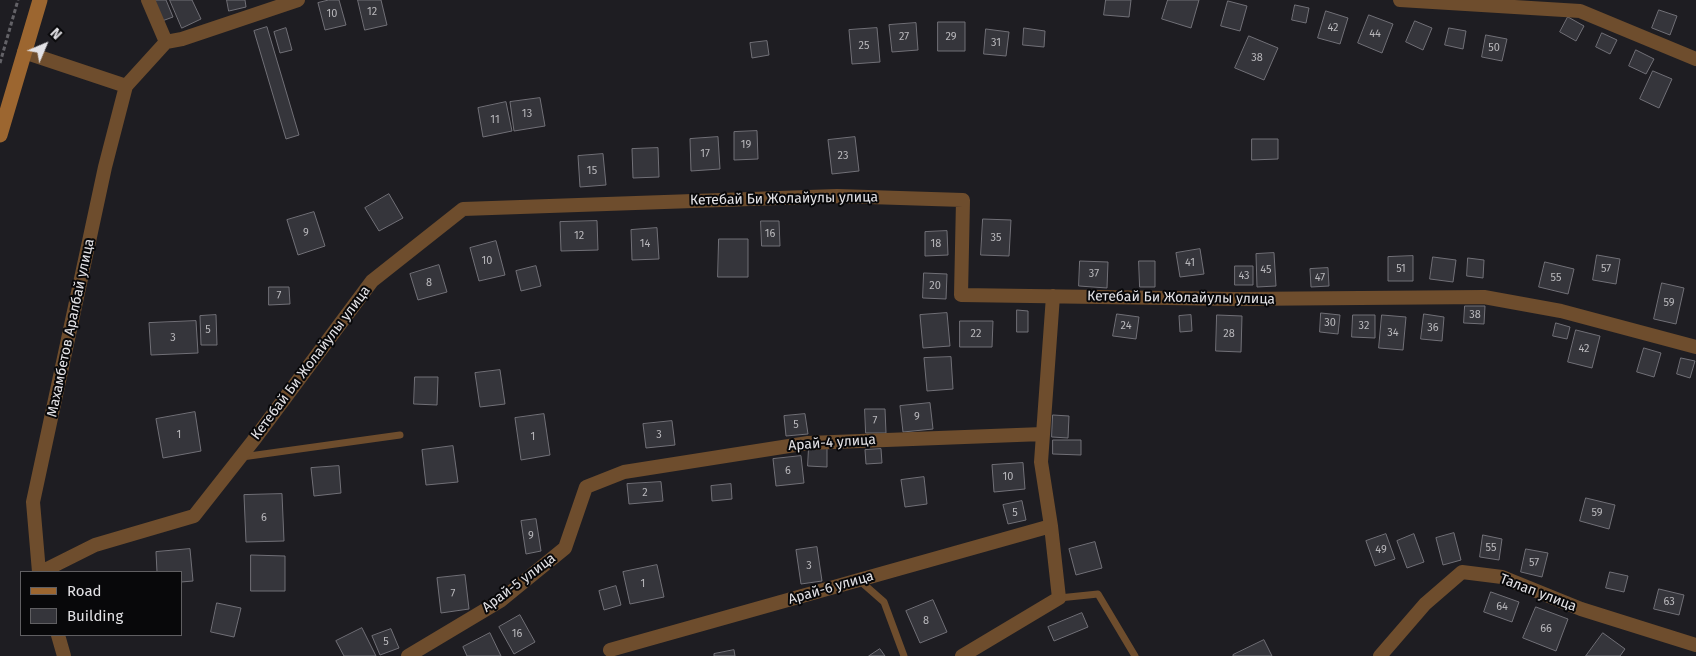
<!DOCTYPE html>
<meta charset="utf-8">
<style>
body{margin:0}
#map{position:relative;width:1696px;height:656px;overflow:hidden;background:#1e1d22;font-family:"Fira Sans",sans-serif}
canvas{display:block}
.legend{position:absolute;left:20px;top:571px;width:162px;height:65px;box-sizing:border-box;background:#08080a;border:1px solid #605f62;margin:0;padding:6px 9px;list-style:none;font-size:15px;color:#e3e2e6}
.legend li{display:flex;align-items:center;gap:10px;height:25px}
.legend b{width:25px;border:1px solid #605f62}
.north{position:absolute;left:20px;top:20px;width:50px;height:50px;-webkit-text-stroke:4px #08080a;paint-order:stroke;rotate:45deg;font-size:14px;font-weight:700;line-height:20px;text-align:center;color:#e3e2e6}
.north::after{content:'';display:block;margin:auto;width:18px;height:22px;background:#e3e2e6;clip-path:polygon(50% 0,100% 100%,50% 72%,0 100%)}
</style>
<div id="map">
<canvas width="1696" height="656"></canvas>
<ul class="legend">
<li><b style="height:6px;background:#9c6630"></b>Road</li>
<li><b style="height:14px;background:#35353b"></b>Building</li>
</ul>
<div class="north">N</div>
</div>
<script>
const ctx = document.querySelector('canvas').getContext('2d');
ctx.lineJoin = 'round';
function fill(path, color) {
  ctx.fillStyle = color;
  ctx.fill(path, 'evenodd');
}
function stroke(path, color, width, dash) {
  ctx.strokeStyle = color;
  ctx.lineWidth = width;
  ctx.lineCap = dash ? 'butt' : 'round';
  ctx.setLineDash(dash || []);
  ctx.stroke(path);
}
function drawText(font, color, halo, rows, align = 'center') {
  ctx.font = font + ' "Fira Sans",sans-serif';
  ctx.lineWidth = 4;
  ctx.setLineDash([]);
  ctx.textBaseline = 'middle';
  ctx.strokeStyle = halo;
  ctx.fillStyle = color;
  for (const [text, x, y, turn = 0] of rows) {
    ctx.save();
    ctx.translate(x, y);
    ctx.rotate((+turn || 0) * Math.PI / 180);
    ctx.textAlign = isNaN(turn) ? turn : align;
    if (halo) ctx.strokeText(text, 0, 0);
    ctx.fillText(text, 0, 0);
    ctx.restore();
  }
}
const building = new Path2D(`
 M154 0H166L173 17 162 21Z
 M170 0H192L201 19 182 28Z
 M227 0H245L246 7 229 11Z
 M329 0H339L346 25 325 30 318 3Z
 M358 0H381L387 25 365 30Z
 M1106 0H1131L1129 17 1104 15Z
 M1168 0H1199L1191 28 1162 19Z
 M1228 1 1247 6 1240 31 1221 26Z
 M1295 5 1309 8 1306 23 1292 20Z
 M1659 10 1677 16 1670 35 1652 28Z
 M1326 11 1348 18 1340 44 1318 38Z
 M1369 15 1393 24 1382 53 1358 43Z
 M1568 17 1584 26 1576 41 1560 32Z
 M1415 21 1432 28 1423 50 1406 42Z
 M938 22H965V51H938Z
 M916 23 918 50 892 52 889 25Z
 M267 27 299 135 286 139 254 31Z
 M286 28 292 50 280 53 274 32Z
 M877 28 880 62 852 64 849 30Z
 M1024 28 1045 31 1044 47 1023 45Z
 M1449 28 1466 31 1463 49 1445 45Z
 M986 29 1009 32 1006 56 984 54Z
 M1602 33 1617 40 1610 54 1596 47Z
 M1486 35 1507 39 1502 61 1482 57Z
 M1249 36 1278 48 1264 80 1235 68Z
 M767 41 769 55 752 58 750 43Z
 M1636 50 1654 59 1646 74 1629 66Z
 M1653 71 1672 79 1659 108 1640 99Z
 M540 98 545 126 514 131 510 102Z
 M506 102 512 131 483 137 478 108Z
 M757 131 758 159 734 160V132Z
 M718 137 720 169 691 171 690 139Z
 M855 137 859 171 832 174 828 140Z
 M1252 139H1278V159L1252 160Z
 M658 148 659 177 633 178 632 149Z
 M603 154 606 185 580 187 578 156Z
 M389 194 403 218 379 231 365 208Z
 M314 212 325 246 298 255 287 220Z
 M983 219 1011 220 1009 256 981 255Z
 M597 221 598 250 561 251 560 222Z
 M761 221H779L780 246H762Z
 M657 228 659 259 632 260 631 230Z
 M947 231 948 255 925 256V232Z
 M719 239H748V277H718Z
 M496 241 505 275 479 281 470 248Z
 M1200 249 1204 274 1180 277 1176 253Z
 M1274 253 1276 286 1257 287 1256 254Z
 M1597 255 1620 259 1616 284 1593 280Z
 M1413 256V281H1388V257Z
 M1433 257 1456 260 1453 282 1430 279Z
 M1468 258 1484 260 1483 278 1467 276Z
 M1080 261 1108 262 1107 288 1079 286Z
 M1139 261H1155V287H1140Z
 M1545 262 1574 269 1568 294 1539 287Z
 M439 265 447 292 418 300 410 274Z
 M536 266 541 286 521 291 516 271Z
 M1235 266H1253V285H1235Z
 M1328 268 1329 286 1311 287 1310 269Z
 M924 273 947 274 946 299 923 298Z
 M1662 283 1684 288 1676 324 1654 319Z
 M269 287H289L290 304 269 305Z
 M1465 306H1485L1484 324 1464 323Z
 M1017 310 1028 311V332H1017Z
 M947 313 950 346 923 348 920 315Z
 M1321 313 1340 315 1338 334 1320 332Z
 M1117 314 1139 317 1136 339 1113 336Z
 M1424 314 1444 317 1442 341 1421 339Z
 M216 315 217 345H201L200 316Z
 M1191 315 1192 331 1180 332 1179 316Z
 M1217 315 1242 316 1241 352 1216 351Z
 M1353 315H1375V338L1352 337Z
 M1382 315 1406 317 1403 350 1379 348Z
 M196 321 198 353 151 355 149 323Z
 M960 321H993L992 347H960Z
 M1556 323 1570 327 1567 339 1553 336Z
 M1576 330 1600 336 1592 368 1568 362Z
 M1644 348 1661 353 1654 377 1637 372Z
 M951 357 953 389 927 391 924 358Z
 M1681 358 1695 361 1690 378 1677 374Z
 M500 370 505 404 480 407 475 373Z
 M415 377H438L437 405 414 404Z
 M930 403 933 429 903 432 900 406Z
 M865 409H885L886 433H866Z
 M195 412 201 451 163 458 156 419Z
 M544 414 550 455 521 460 515 418Z
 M805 414 808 434 786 436 784 416Z
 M1053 415 1069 416 1068 438 1052 437Z
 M672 421 675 445 646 448 643 424Z
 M1053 440H1081V455L1053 454Z
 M453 446 458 482 426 485 422 450Z
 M809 447 827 448V467L808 466Z
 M881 449 882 463 866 464 865 450Z
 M801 456 804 483 776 486 773 459Z
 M1023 463 1025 489 994 492 992 465Z
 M339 466 341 493 314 496 311 468Z
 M924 477 927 504 905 507 901 480Z
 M661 482 663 501 629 504 627 484Z
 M731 484 732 499 712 501 711 486Z
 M282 494 284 541 246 542 244 495Z
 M1586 498 1615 505 1609 529 1580 521Z
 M1022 501 1026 520 1008 524 1003 505Z
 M536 519 541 551 526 554 521 521Z
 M1454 533 1461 560 1443 565 1436 538Z
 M1386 534 1395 559 1375 566 1366 541Z
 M1414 534 1424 562 1407 568 1397 541Z
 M1483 535 1502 539 1499 560 1480 557Z
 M1095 542 1102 568 1076 575 1069 549Z
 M817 547 822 581 801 584 796 550Z
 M190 549 193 581 181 582V572H157L156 552Z
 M1526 549 1548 553 1542 577 1521 572Z
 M251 555 285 556V591H251Z
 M657 565 664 597 630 604 623 572Z
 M1610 572 1628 576 1624 592 1606 588Z
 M465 575 469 609 441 613 437 578Z
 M616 586 621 605 604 610 599 591Z
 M1659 589 1684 595 1679 615 1654 609Z
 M1491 592 1519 602 1512 622 1484 612Z
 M933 600 947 632 920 643 906 611Z
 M217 603 241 608 234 637 211 632Z
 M1536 607 1568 619 1556 651 1523 638Z
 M1082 613 1088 627 1054 641 1048 627Z
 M520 615 535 642 514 654 499 627Z
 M362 628 376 656H344L336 641Z
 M391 629 399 648 380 655 372 636Z
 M490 633 501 656H467L463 647Z
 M1603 633 1625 649 1620 656H1586Z
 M1264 640 1272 656H1233V655Z
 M880 649 885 656H869Z
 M734 650 735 656H714V654Z`);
const path = new Path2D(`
 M0 63 18 0`);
const lane = new Path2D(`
 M242 457 400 435
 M859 580 884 602 904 656
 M1059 598 1098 594 1135 656`);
const street = new Path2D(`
 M148 0 166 42
 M1400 0 1580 11 1696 59
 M24 52 126 86
 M39 572 33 502 105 167 126 86 166 42 182 39 298 0
 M41 572 95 545 194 516 253 441 372 281 463 209 837 196 963 200 961 295 1236 299 1484 297 1561 311 1696 347
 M58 635 64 656
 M610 650 1051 526
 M408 656 500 601 565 548 586 487 624 472 808 443 1043 434
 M962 656 1059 598 1051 526 1041 462 1053 296
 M1380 656 1425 604 1462 572 1502 577 1581 609 1696 645`);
const secondary = new Path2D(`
 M0 135 40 0`);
const numberNames = [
 ["12",372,12],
 ["10",332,14],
 ["42",1333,28],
 ["44",1375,34],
 ["27",904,37],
 ["29",951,37],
 ["31",996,43],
 ["25",864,46],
 ["50",1494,48],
 ["38",1257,58],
 ["13",527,114],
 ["11",495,120],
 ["19",746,145],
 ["17",705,154],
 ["23",843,156],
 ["15",592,171],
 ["9",306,233],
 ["16",770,234],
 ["12",579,236],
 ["35",996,238],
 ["14",645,244],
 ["18",936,244],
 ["10",487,261],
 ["41",1190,263],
 ["51",1401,269],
 ["57",1606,269],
 ["45",1266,270],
 ["37",1094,274],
 ["43",1244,276],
 ["47",1320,278],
 ["55",1556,278],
 ["8",429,283],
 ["20",935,286],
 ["7",279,296],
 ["59",1669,303],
 ["38",1475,315],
 ["30",1330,323],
 ["24",1126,326],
 ["32",1364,326],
 ["36",1433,328],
 ["5",208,330],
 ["34",1393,333],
 ["22",976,334],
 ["28",1229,334],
 ["3",173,338],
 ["42",1584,349],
 ["9",917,417],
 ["7",875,421],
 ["5",796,425],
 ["1",179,435],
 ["3",659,435],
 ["1",533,437],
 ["6",788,471],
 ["10",1008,477],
 ["2",645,493],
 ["5",1015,513],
 ["59",1597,513],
 ["6",264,518],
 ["9",531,536],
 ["55",1491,548],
 ["49",1381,550],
 ["57",1534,563],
 ["3",809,566],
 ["1",643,584],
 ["7",453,594],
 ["63",1669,602],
 ["64",1502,607],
 ["8",926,621],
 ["66",1546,629],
 ["16",517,634],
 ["5",386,642]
];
const streetNames = [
 ["Кетебай Би Жолайулы улица",784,199,-1],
 ["Кетебай Би Жолайулы улица",1181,298,1],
 ["Махамбетов Аралбай улица",71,328,-78],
 ["Кетебай Би Жолайулы улица",311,363,-53],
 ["Арай-4 улица",832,443,-4],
 ["Арай-5 улица",519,583,-37],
 ["Арай-6 улица",831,588,-16],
 ["Талап улица",1538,593,21]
];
fill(building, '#35353b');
stroke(building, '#717077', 1);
stroke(path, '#636267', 3, [4, 2.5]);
stroke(lane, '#6e4d2d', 7);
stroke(street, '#6e4d2d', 14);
stroke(secondary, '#9c6630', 15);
drawText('11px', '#b8b7bb', null, numberNames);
drawText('14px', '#e3e2e6', '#08080a', streetNames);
</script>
